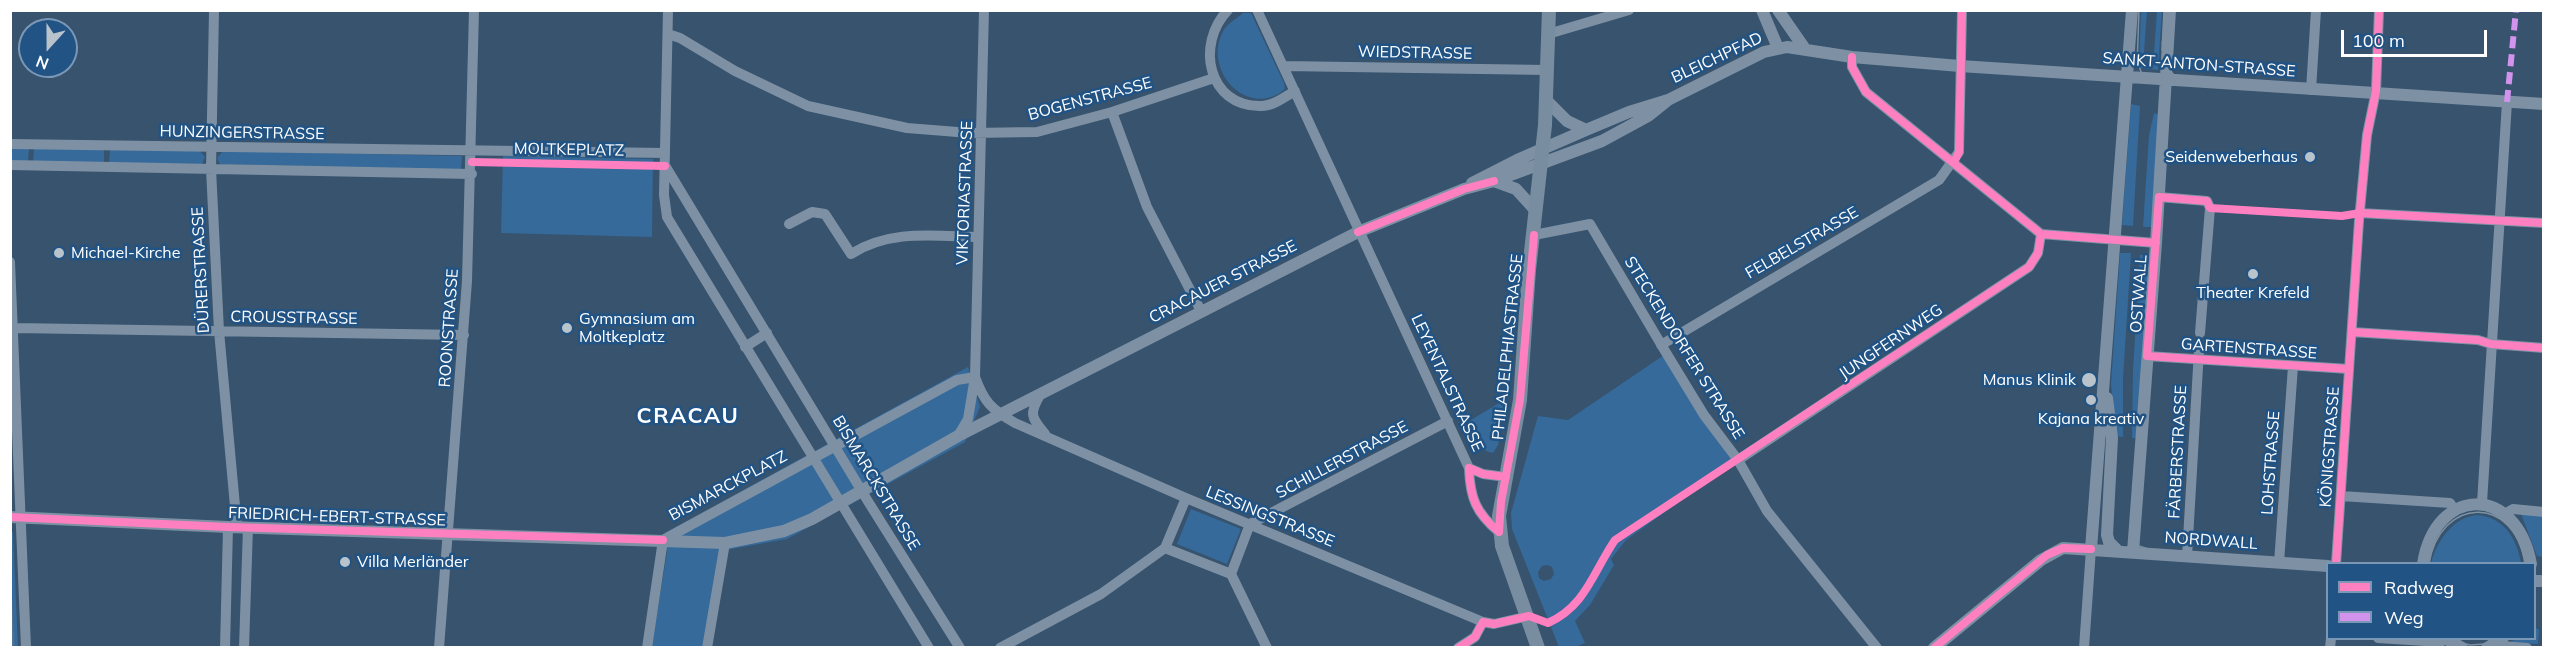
<!DOCTYPE html>
<meta charset="utf-8">
<style>
body{margin:0}
#map{position:relative;width:2554px;height:658px;overflow:hidden;background:#37536e;font-family:Mulish,sans-serif}
canvas{display:block}
.frame{position:absolute;inset:0;border:12px solid #fff;pointer-events:none}
.legend{position:absolute;left:2326px;top:562px;width:210px;height:78px;box-sizing:border-box;background:#215384;border:2px solid #7a98b5;margin:0;padding:8px 10px;list-style:none;font-size:18px;color:#fff}
.legend li{display:flex;align-items:center;gap:12px;height:30px}
.legend b{width:30px;border:2px solid #7a98b5}
.north{position:absolute;left:18px;top:18px;width:60px;height:60px;box-sizing:border-box;background:#215384;border:2px solid #7a98b5;border-radius:50%;rotate:201deg;font-size:16px;font-weight:700;line-height:24px;text-align:center;color:#fff}
.north::after{content:'';display:block;margin:auto;width:21px;height:27px;background:#b9c3cc;clip-path:polygon(50% 0,100% 100%,50% 72%,0 100%)}
.scale{position:absolute;left:2341px;top:30px;width:146px;height:27px;box-sizing:border-box;border:3px solid #fff;border-top:0;padding-left:8px;font-size:18px;line-height:21px;white-space:nowrap;color:#fff;-webkit-text-stroke:4px #215384;paint-order:stroke}
</style>
<div id="map">
<canvas width="2554" height="658"></canvas>
<div class="frame"></div>
<ul class="legend">
<li><b style="height:8px;background:#ff80c0"></b>Radweg</li>
<li><b style="height:8px;background:#d193ec"></b>Weg</li>
</ul>
<div class="north">N</div>
<div class="scale">100 m</div>
</div>
<script>
const ctx = document.querySelector('canvas').getContext('2d');
ctx.lineJoin = 'round';
function fill(path, color) {
  ctx.fillStyle = color;
  ctx.fill(path, 'evenodd');
}
function stroke(path, color, width, dash) {
  ctx.strokeStyle = color;
  ctx.lineWidth = width;
  ctx.lineCap = dash ? 'butt' : 'round';
  ctx.setLineDash(dash || []);
  ctx.stroke(path);
}
function drawText(font, color, halo, rows, align = 'center') {
  ctx.font = font + ' Mulish,sans-serif';
  ctx.lineWidth = 5;
  ctx.setLineDash([]);
  ctx.textBaseline = 'middle';
  ctx.strokeStyle = halo;
  ctx.fillStyle = color;
  for (const [text, x, y, turn = 0] of rows) {
    ctx.save();
    ctx.translate(x, y);
    ctx.rotate((+turn || 0) * Math.PI / 180);
    ctx.textAlign = isNaN(turn) ? turn : align;
    if (halo) ctx.strokeText(text, 0, 0);
    ctx.fillText(text, 0, 0);
    ctx.restore();
  }
}
const green = new Path2D(`
 M2141 11H2147L2143 66 2153 67 2157 11H2162L2158 70 2139 68Z
 M1243 13H1251L1284 83 1285 89C1248 121 1199 68 1225 28 1229 23 1237 18 1243 13Z
 M2131 104 2140 106 2133 226 2122 225Z
 M2154 113 2160 115 2152 227H2143L2149 135Z
 M29 148 28 162 11 160V149Z
 M34 148 104 150V163L33 162Z
 M110 150 200 151 205 157 202 164 109 163Z
 M223 151 462 156 461 170 220 164 217 158Z
 M503 156 653 159 652 237 501 233Z
 M2120 253H2131L2123 379V437L2116 436 2111 384Z
 M2140 255H2150L2137 438H2132L2133 370Z
 M1670 351 1738 460 1626 540 1611 559 1614 565 1590 605 1575 621 1585 643 1575 647H1559L1512 529 1511 513 1538 416 1568 420ZM1547 565 1552 567 1554 574 1551 579 1544 581 1539 578 1538 572 1542 566Z
 M968 367 980 407 965 442 787 539 726 550 711 647 651 648 667 553 665 533Z
 M1504 400 1498 445 1493 453C1476 449 1473 438 1466 423Z
 M1191 509 1241 529 1227 564 1177 544Z
 M2521 514 2543 516V557L2537 556Z
 M2477 515C2504 517 2517 539 2521 563H2431C2437 541 2453 517 2477 515Z
 M11 532H13L18 647H11Z
 M2535 627 2539 630 2538 644 2510 643 2515 639 2534 638Z`);
const stream = new Path2D(`
 M10 587 13 648`);
const minor = new Path2D(`
 M214 10 211 169 219 331 237 528
 M668 10 664 195 667 217 929 648
 M1228 10C1195 44 1208 107 1261 106 1273 106 1285 97 1295 91
 M1257 10 1469 468C1470 498 1476 513 1499 532
 M668 34 680 38 735 71 808 106 907 128 970 133 1037 132 1112 112 1214 78
 M1548 34 1629 10
 M1852 57V67L1866 92 2041 234 2156 243
 M1284 66 1547 70
 M2311 90 2316 10
 M1112 112 1147 207 1201 311
 M10 144 665 153
 M10 165 472 174
 M666 167 869 503 960 648
 M2159 197 2207 201 2210 208 2200 333
 M2360 213 2544 223
 M789 224 812 212 825 214 851 254C890 229 934 236 978 237
 M1534 235 1590 224 1665 351 1704 415 1738 460 1767 511 1877 648
 M10 262 26 648
 M14 328 464 335
 M2352 332 2478 340 2491 344 2544 348
 M1661 345 1939 180 1959 152 1962 10
 M745 347 767 333
 M2147 356 2349 369
 M975 377C984 402 991 409 1015 423L1186 498 1483 622 1494 624 1529 616
 M1040 395C1029 414 1031 417 1045 434
 M958 436 968 419 975 377 984 10
 M1738 460 2029 267 2038 253 2041 234
 M1469 468 1483 474 1506 477
 M2341 496 2450 503 2455 511
 M1186 498 1165 548 1231 574 1250 524 1448 421
 M2482 503 2507 102
 M2506 513 2513 509 2544 512
 M2187 556 2199 350
 M2279 563 2293 366
 M2336 564 2359 221 2367 135 2376 91 2379 10
 M1231 574 1267 648
 M2378 638 2441 642 2443 638
 M2499 641 2502 646 2527 648
 M225 648 228 527
 M244 648 248 527
 M439 648 467 281 474 10
 M647 648 663 540 957 380 975 377
 M707 648 725 543
 M1000 648 1101 594 1165 548
 M1458 648 1475 637 1483 622
 M2084 648 2091 549
 M2330 648 2331 638`);
const tertiary = new Path2D(`
 M1762 10 1778 48
 M1778 10 1805 49
 M1546 100 1567 121 1586 130
 M1494 181 1516 189 1536 211
 M1472 183 1517 160 1586 130 1629 112 1668 100 1764 52 1787 47 1852 57 1960 66 2544 104
 M2107 398 2112 438 2107 535 2109 542 2118 551
 M10 517 228 527 725 543 784 531 812 519 958 436 1358 232 1464 189 1494 181 1602 141 1648 116 1668 100
 M2091 549 2132 10
 M2133 552 2156 243 2170 10
 M2423 564C2435 486 2516 483 2531 564
 M2534 581H2544
 M2445 638 2462 648
 M1934 648 2041 560 2063 548 2328 566
 M2487 648 2503 638`);
const secondary = new Path2D(`
 M1538 648 1502 546 1499 516 1520 400 1529 270 1545 125 1549 10`);
const tram = new Path2D(`
 M2162 42C2163 59 2167 78 2187 80
 M2162 50 2164 10
 M2137 60 2141 72 2154 81 2544 106
 M2137 67 2139 10
 M2136 545 2157 552 2328 564
 M2429 564C2440 496 2515 494 2525 564
 M2458 642 2470 645 2485 644`);
const quiet = new Path2D(`
 M2507 102 2516 10`);
const cycleway = new Path2D(`
 M1852 57V67L1866 92 2041 234 2156 243
 M472 162 665 166
 M1954 162 1959 152 1962 10
 M1358 232 1464 189 1494 181
 M2352 332 2478 340 2491 344 2544 348
 M2349 369 2147 356 2159 197 2207 201 2210 208 2342 216 2360 213 2544 223
 M10 517 228 527 663 540
 M1499 532 1501 502 1520 400 1534 235
 M1499 532C1476 513 1470 498 1469 468L1483 474 1506 477
 M2336 564 2359 221 2367 135 2376 91 2379 10
 M1458 648 1475 637 1483 622 1494 624 1529 616 1548 623C1586 606 1593 572 1615 540L2029 267 2038 253 2041 234
 M1934 648 2047 555 2063 548 2091 549`);
const markers = [
 [2310,157,6,"#b9c3cc"],
 [59,253,6,"#b9c3cc"],
 [2253,274,6,"#b9c3cc"],
 [567,328,6,"#b9c3cc"],
 [2089,380,8,"#b9c3cc"],
 [2091,400,6,"#b9c3cc"],
 [345,562,6,"#b9c3cc"]
];
const streetNames = [
 ["WIEDSTRASSE",1415,53,1],
 ["BLEICHPFAD",1717,58,-25],
 ["SANKT-ANTON-STRASSE",2199,65,4],
 ["BOGENSTRASSE",1090,99,-15],
 ["HUNZINGERSTRASSE",242,133,1],
 ["MOLTKEPLATZ",569,150,1],
 ["VIKTORIASTRASSE",965,193,-88],
 ["FELBELSTRASSE",1802,243,-30],
 ["DÜRERSTRASSE",201,270,-93],
 ["CRACAUER STRASSE",1223,282,-27],
 ["OSTWALL",2139,294,-86],
 ["CROUSSTRASSE",294,318,1],
 ["ROONSTRASSE",449,328,-86],
 ["JUNGFERNWEG",1891,342,-34],
 ["PHILADELPHIASTRASSE",1508,347,-84],
 ["STECKENDORFER STRASSE",1684,348,58],
 ["GARTENSTRASSE",2249,349,4],
 ["LEYENTALSTRASSE",1447,383,65],
 ["KÖNIGSTRASSE",2330,447,-86],
 ["FÄRBERSTRASSE",2178,452,-87],
 ["SCHILLERSTRASSE",1342,460,-28],
 ["LOHSTRASSE",2271,463,-86],
 ["BISMARCKSTRASSE",876,483,59],
 ["BISMARCKPLATZ",728,486,-28],
 ["FRIEDRICH-EBERT-STRASSE",337,517,2],
 ["LESSINGSTRASSE",1270,517,22],
 ["NORDWALL",2211,541,4]
];
const poiNames = [
 ["Seidenweberhaus",2298,157,"right"],
 ["Michael-Kirche",71,253],
 ["Theater Krefeld",2253,293,"center"],
 ["Gymnasium am",579,319],
 ["Moltkeplatz",579,337],
 ["Manus Klinik",2076,380,"right"],
 ["Kajana kreativ",2091,419,"center"],
 ["Villa Merländer",357,562]
];
const districtNames = [
 ["CRACAU",688,416]
];
fill(green, '#356a9a');
stroke(stream, '#527496', 3);
stroke(minor, '#7e91a4', 10);
stroke(tertiary, '#7e91a4', 12);
stroke(secondary, '#788da0', 14);
stroke(tram, '#7e91a3', 1.5);
stroke(quiet, '#d193ec', 6, [12, 6]);
stroke(cycleway, '#ff80c0', 8);
for (const [x, y, r, color] of markers) {
  const dot = new Path2D();
  dot.arc(x, y, r, 0, 2 * Math.PI);
  ctx.fillStyle = color;
  ctx.fill(dot);
  stroke(dot, '#215384', 2);
}
drawText('16px', '#fff', '#215384', streetNames);
drawText('16px', '#fff', '#215384', poiNames, 'left');
ctx.letterSpacing = '1.5px';
drawText('bold 22px', '#fff', '#215384', districtNames);
ctx.letterSpacing = '0px';
</script>
